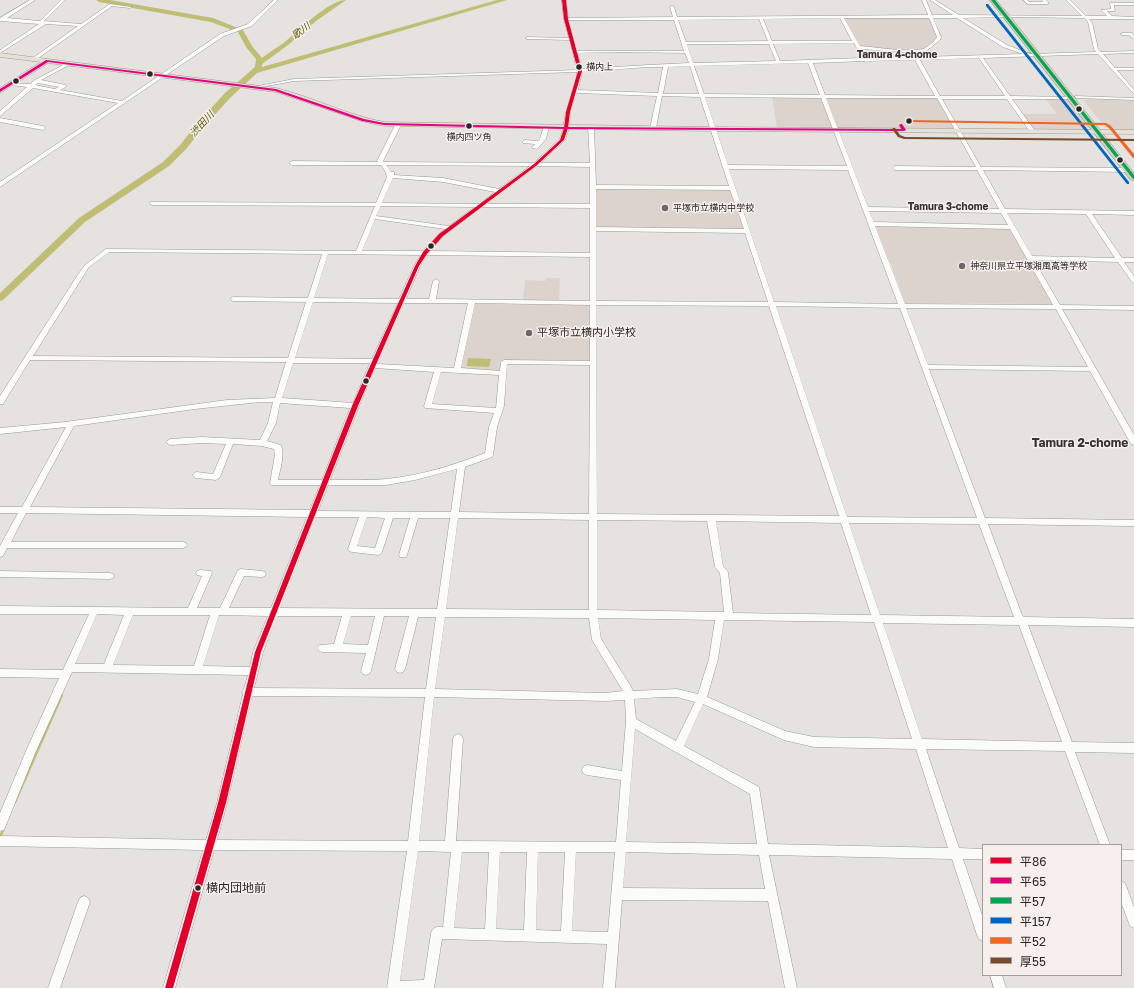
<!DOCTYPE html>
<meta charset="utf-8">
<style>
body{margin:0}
#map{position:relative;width:1134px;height:988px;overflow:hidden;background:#e5e2e0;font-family:"Golos Text","Noto Sans JP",sans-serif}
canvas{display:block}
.legend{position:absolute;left:982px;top:844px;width:140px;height:132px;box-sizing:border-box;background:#f6efeb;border:1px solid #a49f9c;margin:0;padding:5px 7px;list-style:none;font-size:12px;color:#2a2726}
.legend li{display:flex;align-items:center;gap:8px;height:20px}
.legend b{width:20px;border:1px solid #a49f9c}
</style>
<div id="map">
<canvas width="1134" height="988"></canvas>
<ul class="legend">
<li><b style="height:5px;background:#e4002b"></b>平86</li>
<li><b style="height:5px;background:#e5007d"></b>平65</li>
<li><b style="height:5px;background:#00a651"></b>平57</li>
<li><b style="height:5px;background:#0065bd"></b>平157</li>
<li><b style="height:5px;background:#f26522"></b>平52</li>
<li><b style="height:5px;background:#7a4b2a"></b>厚55</li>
</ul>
</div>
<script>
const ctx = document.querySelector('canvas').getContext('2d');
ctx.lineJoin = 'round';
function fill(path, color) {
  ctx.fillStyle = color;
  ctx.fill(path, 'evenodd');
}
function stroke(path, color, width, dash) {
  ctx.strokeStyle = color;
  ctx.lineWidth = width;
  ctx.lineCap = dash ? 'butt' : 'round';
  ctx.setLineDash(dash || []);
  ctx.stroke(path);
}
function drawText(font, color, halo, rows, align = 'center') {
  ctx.font = font + ' "Golos Text","Noto Sans JP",sans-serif';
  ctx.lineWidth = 3;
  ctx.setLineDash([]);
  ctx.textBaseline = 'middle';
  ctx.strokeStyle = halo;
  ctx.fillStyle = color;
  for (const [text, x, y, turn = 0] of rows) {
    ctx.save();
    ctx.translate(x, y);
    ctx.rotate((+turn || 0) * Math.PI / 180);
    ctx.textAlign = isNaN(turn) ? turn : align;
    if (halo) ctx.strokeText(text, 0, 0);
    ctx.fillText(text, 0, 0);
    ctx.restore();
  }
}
const built = new Path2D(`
 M929 17 937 39 923 50H906L860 47 843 18Z
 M772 97H821L833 129 777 128Z
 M826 97H938L956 130 838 129Z
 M1045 98H1067L1089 127 1084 130H1033L1021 114H1057Z
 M1087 98 1134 100V130H1113L1105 127 1083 100H1087Z
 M727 188 730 190 743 228 740 229 597 228 594 227V189Z
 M876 227 1009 228 1052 304 905 303 891 264 890 263Z
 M546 278H560L559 300H523L525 280 545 281Z
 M476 304 587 305 589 307 590 361 503 360 502 371 500 372 460 369 474 306Z`);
const water = new Path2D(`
 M468 358 491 359 489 367 467 366Z`);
const streamFar1 = new Path2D(`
 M1023 52 1032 53`);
const stream = new Path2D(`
 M15 802 62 695
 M0 837 4 828`);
const river = new Path2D(`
 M96 0H110L213 18 243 30 252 46 262 58C269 52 278 47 285 42 299 30 329 0 346 0L316 21 288 45 262 64V67L497 0H507L257 73 231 97 200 131 187 148 169 166 85 222 3 300 0 301V293L79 218 163 162 181 144 194 127 225 93 255 67 256 59 246 47 238 32 211 22 99 2Z`);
const minor = new Path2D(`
 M30 0H35L7 18 40 21 61 0H65L44 21 81 24 110 4 132 7 130 8 112 6 34 61 30 60 78 26 46 24 0 53V50L39 24 0 21V18Z
 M274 0H278L252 26 224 36 0 187V182L118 103 33 88 0 116V111L27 87 10 85H8V83L30 84 35 80 67 63H69V65L41 80 66 85V87L60 90 122 101 220 34 248 24ZM38 83 59 87 55 89 35 85Z
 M562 0H566L568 18 673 17 670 7 672 6 674 7 677 17 928 15 922 0H926L932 15H953L930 0H935L959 15 1082 16 1066 0H1070L1086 16H1107L1101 10 1111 9 1110 3H1134V5H1114L1115 11H1107L1112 16 1134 17V19H1089L1092 22 1098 49 1101 52 1134 51V53L1103 54 1115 68H1134V70H1117L1134 90V94L1098 54 983 58 1010 96 1072 97 1074 98 1072 99H1012L1035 131 1034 132H1030L1007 99H942L981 167 1128 168 1131 170 1128 172 983 170 1005 209 1134 211V215L1092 214 1122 258H1134V262H1124L1134 276V283L1132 282 1118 262 1034 260 1060 305 1134 306V310L1062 309 1134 435V445L1131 444 1090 371 929 369 985 518 1134 520V526L988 524 1022 615 1024 617 1134 619V627L1028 625 1072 742 1134 743V753L1075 752 1110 845H1100L1065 751 926 749 959 848 983 849V859H963L983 918V941L979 939 977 935 952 859 769 855 797 988H785L768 901 622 900 615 988H603L607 944 442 939 434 988H387L407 851 214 850 175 988H163L203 850 0 846V836L206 840 217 803 243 694 242 692 244 689 248 675 72 672 36 751 4 830 0 831V813L26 751 59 678 0 677V669L63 670 89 614H0V606L188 608 202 576 197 575 196 573 197 571 200 570 211 571 212 573 197 608H220L238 570 241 569 262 571 265 572 266 574 265 576 262 577 244 576 229 608H271L307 517 26 513 11 542H183L186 543 187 545 186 547 183 548H7L3 556 0 557V546L18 513H0V507H22L66 427 0 434V428L65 422 227 400 275 398 286 362 30 360 3 404H0V396L77 276 85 265 106 249 356 251 375 206 152 205 150 204V202L376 203 387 177 385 171 381 165H292L289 163 292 161 378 162 377 161 395 125 398 123 401 125 383 161 384 162 534 163 560 139 563 128 566 112 576 82 577 72 294 81 255 88 253 87 294 79 577 70 570 40 527 39 525 38 527 37 569 38 564 19ZM1007 17 1084 18 1088 22 1094 49 1096 52 1030 54 1007 45 963 18ZM840 18 852 41H772L763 19ZM844 18H929L937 37C935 41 927 48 923 49 906 53 877 47 860 46ZM933 18H957L1003 47 1023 54 919 57 940 40 941 37ZM759 19 768 41 686 42 678 20ZM568 20H674L684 51H577ZM854 43 862 58 780 61 773 44ZM687 44H769L776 61 693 63ZM861 49 902 52H920L914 57 867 58ZM615 52 685 53 689 63 648 65 582 69 577 53ZM979 58 1005 96H940L920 60ZM915 60 935 96 825 95 813 63 864 61 866 62 868 61ZM808 63 820 95 704 94 694 66ZM690 66 699 94H663L668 67ZM648 67H663L658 93 578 90 582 72ZM577 93 657 96 650 128 653 130 656 128 662 96 700 97 729 186 596 185 594 127 591 125 588 127 590 163H540L565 140 569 128 570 112ZM705 97 821 98 847 166 728 165ZM826 98H937L976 167 895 166 892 168 895 170H977L999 209 868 207ZM386 165 530 166 499 189 443 178 394 175V172H391ZM537 166 590 167V204H487ZM729 169 848 170 898 304 774 302ZM393 178 443 182 495 192 480 204 382 203ZM596 189 730 190 744 229 596 227ZM381 206 475 207 449 226 376 216ZM482 207 590 208V253L430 251 443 236ZM869 211 1001 213 1008 225 874 222ZM1007 213 1086 214 1115 258 1032 256ZM375 219 445 229 439 234 423 251H362ZM875 226 1010 229 1053 305 905 304ZM596 231 745 233 768 302 596 301ZM109 252 322 254 308 298 233 297 230 299 233 301 306 302 288 358 33 356 89 267ZM328 254 421 255 414 266 399 299 314 298ZM427 255 590 257V301L436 299 439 281 436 279 433 281 429 299H406L420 266ZM313 302 398 303 372 359 295 358ZM404 303H468L454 368 377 364ZM475 303 590 305V361L504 360 501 362 500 371 461 368ZM596 305 769 306 839 516 597 514ZM776 306 900 308 977 518 847 517ZM906 308 1056 309 1088 367 928 365ZM293 363H370L353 403 282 398ZM507 364 590 365 589 514 459 512 465 467 492 457 493 455 497 427 504 406ZM375 368 434 372 424 406 425 408 494 413 489 427 485 453C454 465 420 476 386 479 368 481 348 479 330 480L359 406ZM441 372 499 375 496 408 432 404ZM260 402H273L268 423 260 440 202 437 170 439 166 442 170 445 202 443 226 444 213 474 196 472 192 475 196 478 216 480 220 477 233 444 262 446 274 449 275 455 270 483 271 485H320L310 510 30 507 74 426 195 409ZM280 403 350 408 322 480H278C280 469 285 456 281 445L267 441 276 423ZM457 469 451 512 318 511 328 485H386L415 480ZM315 517H359L348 549 349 551 352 552 378 555 381 554 382 552 393 518H410L399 555 400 557H406L407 555 418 518H450L437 609 280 608ZM367 517 385 518 375 548 357 546ZM458 518 589 520V610L446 609ZM597 520 707 521 715 567 720 573 724 612 597 610ZM716 521 841 523 871 615 733 613 728 572 723 566ZM849 523 979 524 1014 617 880 615ZM97 614 124 615 104 664H75ZM133 615H210L194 666 113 665ZM219 615 268 616 253 652 250 667 203 666ZM277 616H342L334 644 319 645 317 648 319 651 322 652 366 653 361 671 363 674 366 675 369 674 371 671 384 616H409L395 669 397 672 400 673 403 672 405 669 418 617H436L426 689 254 688 263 652ZM351 616H375L368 645 343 644ZM445 617 589 618 592 640 623 691 605 693 435 689ZM598 618 715 620 709 659 698 694 677 689 633 691 630 685 601 639ZM724 620 874 622 912 739 814 737 785 731 707 697 718 659ZM883 623 1019 625 1062 742 922 739ZM252 696 425 697 408 841 217 840 227 803ZM434 697 605 701 625 700 626 721 622 771 587 765 583 767 582 770 583 773 587 775 621 780 616 842 456 841 463 739 462 736 458 734 454 736 453 739 445 841H419ZM662 697H677L695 702 676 741 636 719 634 699ZM703 704 784 740 814 747 916 749 948 848 768 844 759 787 684 746ZM635 729 750 794 757 844 626 842ZM418 851 451 852 443 927H437L433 929 431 933 424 980 400 981ZM462 852H489L485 929 454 928ZM500 852H527L524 930 496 929ZM538 852H565L561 931 536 930ZM576 852H615L608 932 572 931ZM626 852 759 855 765 889 623 888Z
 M1023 0H1027L1029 2H1043L1042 0H1046L1049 3 1047 4H1028Z
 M1123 33H1132L1134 36V39L1129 35H1121V34Z
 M1075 96 1134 98V100L1077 98 1075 97Z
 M0 118 43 126 46 128 43 130 0 122Z
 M544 126 549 127 546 139 537 149 532 148 535 144 523 143V141L525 140 538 141 540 139Z
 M0 571 110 573 113 574 114 576 113 578 110 579 0 577Z
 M1121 850H1134V860H1121Z
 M1121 881 1125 883 1134 907V928L1130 926 1121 902Z
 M84 896 88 898 90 902 60 988H48L78 902 80 898Z
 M990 975H1002L1006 988H994Z`);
const major = new Path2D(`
 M0 53 276 88C313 97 347 115 384 122L712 127 1134 130V134L712 131 384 126 361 121 276 92 48 63 0 93V88L41 62 0 57Z`);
const highway = new Path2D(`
 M990 0H996L1009 15 1134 173V180H1131Z`);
const bus1 = new Path2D(`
 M562 0H566L568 19 582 71 570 112 568 128 564 140 536 166 443 236 427 254 419 266 358 406 261 652 226 803 173 988H165L218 803 255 652 352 406 415 266 423 252 439 234 534 164 560 140 564 128 566 112 578 71 564 19Z`);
const bus2 = new Path2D(`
 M46 60 276 89 364 119 384 123 566 127 901 129 899 125 901 124H902L906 130 904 131 566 129 384 125 362 121 275 91 48 62 0 92V89Z`);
const bus3 = new Path2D(`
 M991 0H995L1134 175V179H1133Z`);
const bus4 = new Path2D(`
 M986 4H988L1129 182V184H1127L986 6Z`);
const bus5 = new Path2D(`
 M907 120 1106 123 1111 126 1134 154V158H1133L1109 128 1105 125 908 122H907Z`);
const bus6 = new Path2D(`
 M893 128H895L900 135 905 137 1134 139V141L904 139 898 137 892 129Z`);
const markers = [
 [579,67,3.5,"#2a2726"],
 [150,74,3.5,"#2a2726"],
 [16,81,3.5,"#2a2726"],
 [1079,109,3.5,"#2a2726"],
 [909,121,3.5,"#2a2726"],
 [469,126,3.5,"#2a2726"],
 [1120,160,3.5,"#2a2726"],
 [665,208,4,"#6b6867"],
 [431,246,3.5,"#2a2726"],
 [962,266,4,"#6b6867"],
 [529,333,4,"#6b6867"],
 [366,381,3.5,"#2a2726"],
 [198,888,3.5,"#2a2726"]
];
const farBusnames = [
 ["横内上",586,67],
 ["横内四ツ角",469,137,"center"]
];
const farPoinames = [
 ["平塚市立横内中学校",673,208],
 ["神奈川県立平塚湘風高等学校",970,266]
];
const farWaternames = [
 ["歌川",301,31,-37],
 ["渋田川",202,124,-48]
];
const farNeighbourhoodnames = [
 ["Tamura 4-chome",897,55],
 ["Tamura 3-chome",948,207]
];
const poiNames = [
 ["平塚市立横内小学校",537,333]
];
const neighbourhoodNames = [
 ["Tamura 2-chome",1080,443]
];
const nearBusnames = [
 ["横内団地前",206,888]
];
fill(built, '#dcd3cd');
fill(water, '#c0be75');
stroke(streamFar1, '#c0be75', 1);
stroke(stream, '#c0be75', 2.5);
fill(river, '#c0be75');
stroke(minor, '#9a9896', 1);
stroke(major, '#a29a8b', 1);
stroke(highway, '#a29a8b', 1);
fill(minor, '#fbfbfa');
fill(major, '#e5e0d8');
fill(highway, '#d6cfc0');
fill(bus1, '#e4002b');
fill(bus2, '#e5007d');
fill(bus3, '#00a651');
fill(bus4, '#0065bd');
fill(bus5, '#f26522');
fill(bus6, '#7a4b2a');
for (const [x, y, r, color] of markers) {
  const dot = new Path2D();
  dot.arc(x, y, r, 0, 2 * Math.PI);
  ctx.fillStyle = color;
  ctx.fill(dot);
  stroke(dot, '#f6efeb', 1.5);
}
drawText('9px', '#2a2726', '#f6efeb', farBusnames, 'left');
drawText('9px', '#2a2726', '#f6efeb', farPoinames, 'left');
drawText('italic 10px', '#5b590a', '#f6efeb', farWaternames);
drawText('bold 10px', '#393330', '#f6efeb', farNeighbourhoodnames);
drawText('11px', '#2a2726', '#f6efeb', poiNames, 'left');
drawText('bold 12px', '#393330', '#f6efeb', neighbourhoodNames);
drawText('12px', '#2a2726', '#f6efeb', nearBusnames, 'left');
</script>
